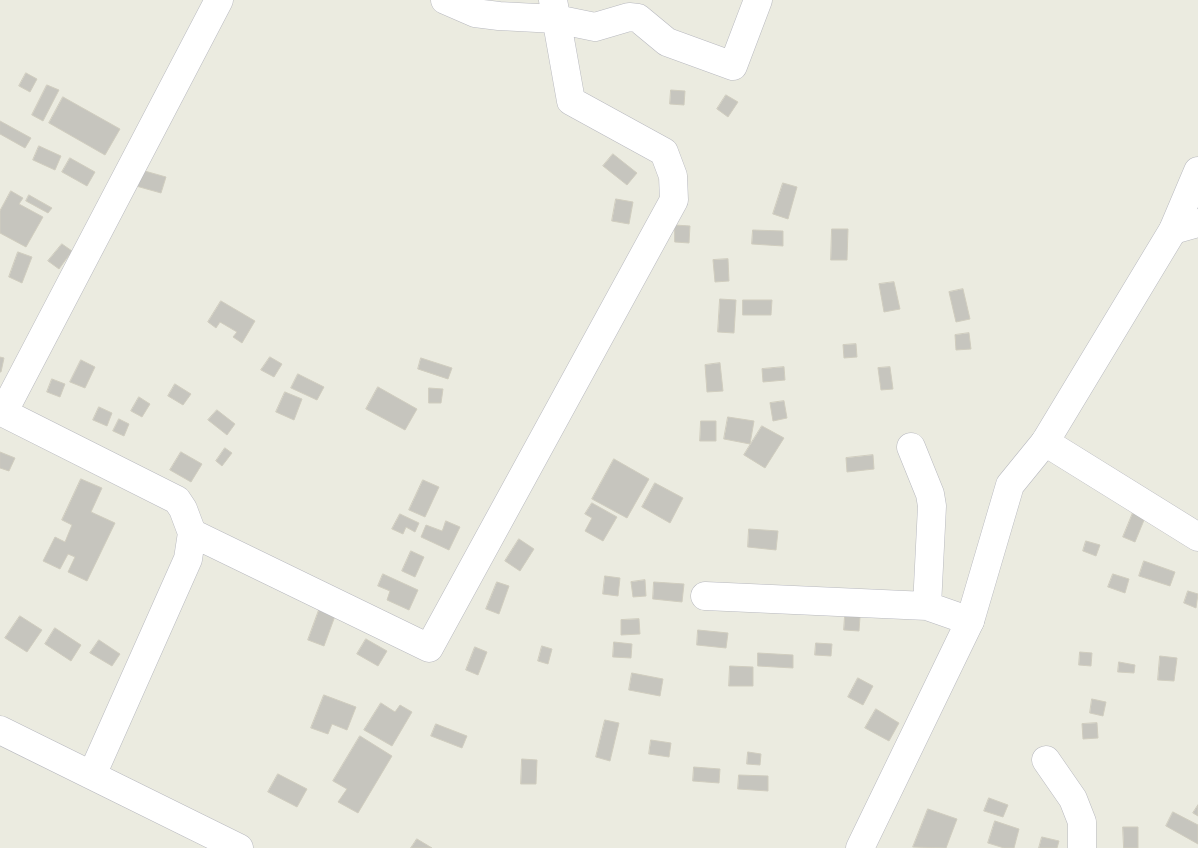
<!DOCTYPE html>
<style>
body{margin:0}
canvas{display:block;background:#ebebe0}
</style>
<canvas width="1198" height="848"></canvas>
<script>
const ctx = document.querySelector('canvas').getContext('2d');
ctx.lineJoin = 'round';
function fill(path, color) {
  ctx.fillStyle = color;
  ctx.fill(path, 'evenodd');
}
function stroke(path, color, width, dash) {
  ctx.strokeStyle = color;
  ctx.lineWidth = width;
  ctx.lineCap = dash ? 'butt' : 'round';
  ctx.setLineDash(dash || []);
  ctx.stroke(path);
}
const building = new Path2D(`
 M26 73 37 79 30 92 19 86Z
 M47 85 59 90 43 121 32 115Z
 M671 90 685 91 684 105 670 104Z
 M726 95 738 102 728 117 717 109Z
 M63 97 120 129 105 155 49 123Z
 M0 121 31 138 25 148 0 134Z
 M39 146 61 156 55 170 33 160Z
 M613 154 637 173 627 185 603 166Z
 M70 158 95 172 87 186 62 172Z
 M134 168 166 177 161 193 129 184Z
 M783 183 797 187 788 219 773 214Z
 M11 191 23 198 19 204 43 217 26 247 0 233V211Z
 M29 195 52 208 48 213 26 201Z
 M616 199 633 202 629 224 612 221Z
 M675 225 690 226 689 243 675 242Z
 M832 229H848L847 260H831Z
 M753 230 783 231V246L752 244Z
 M62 244 72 251 59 269 48 261Z
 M18 252 32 257 22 283 9 277Z
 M728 259 729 281 715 282 713 260Z
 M894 282 900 309 884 312 879 284Z
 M963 289 970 319 956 322 949 292Z
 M720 299 736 300 734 333 718 332Z
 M743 300H772L771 315H743Z
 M221 301 255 321 242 343 233 337 237 332 220 322 216 328 208 322Z
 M969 333 971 349 956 350 955 335Z
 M856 344 857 357 844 358 843 345Z
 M0 357 4 358 1 372H0Z
 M270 357 282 364 274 377 261 370Z
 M421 358 452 368 448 379 418 369Z
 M81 360 95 367 85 388 70 382Z
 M720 363 723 391 707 392 705 365Z
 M784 367 785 380 763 382 762 369Z
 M890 367 893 389 881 390 878 368Z
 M298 374 324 387 317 400 291 388Z
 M52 379 65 384 60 397 47 392Z
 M175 384 191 394 183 405 168 396Z
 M378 387 417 409 405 430 366 409Z
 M429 388 443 389 441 403H429Z
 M285 392 302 399 294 420 276 412Z
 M139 397 150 404 142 417 131 411Z
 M784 401 787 418 773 421 770 403Z
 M99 407 112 413 107 426 93 420Z
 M217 410 235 424 227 435 208 420Z
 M728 417 754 421 750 444 724 439Z
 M119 419 129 424 124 436 113 431Z
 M701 421H716V441H700Z
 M762 426 784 438 765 468 744 455Z
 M225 448 232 453 222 466 216 461Z
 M0 452 15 458 9 471 0 468Z
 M181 452 202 464 191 482 170 470Z
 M873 455 874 469 847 472 846 458Z
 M614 459 649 479 627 518 592 499Z
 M81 479 102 488 91 512 115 523 87 581 68 572 75 557 68 554 60 569 43 561 55 537 65 542 72 525 62 520Z
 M423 480 439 487 425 517 409 510Z
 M655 483 683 498 670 523 642 507Z
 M592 503 617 517 603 541 585 531 592 518 585 514Z
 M1137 503 1149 508 1135 542 1123 537Z
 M400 514 419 523 415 532 406 527 403 534 392 529Z
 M446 521 460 527 449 550 421 537 426 525 442 531Z
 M749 529 778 531 776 550 748 547Z
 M519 539 534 549 520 571 505 561Z
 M1086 541 1100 545 1096 556 1083 551Z
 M411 551 424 557 415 577 402 571Z
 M1144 561 1175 572 1170 586 1139 576Z
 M383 574 418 590 409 610 387 600 390 591 378 586Z
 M1113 574 1129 579 1125 593 1108 587Z
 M605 576 620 578 618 596 603 594Z
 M645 580 646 596 633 597 631 582Z
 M497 582 509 586 499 614 486 609Z
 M654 582 684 584 682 602 653 599Z
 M1188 591 1198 594 1196 608 1184 603Z
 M846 602 861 603 859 631 844 630Z
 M319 610 335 616 324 646 308 640Z
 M20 616 42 630 27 652 5 638Z
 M639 619 640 634 621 635V620Z
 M55 628 81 645 71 661 45 644Z
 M698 630 728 633 726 648 697 645Z
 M366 639 387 651 378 666 357 654Z
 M99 640 120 654 112 666 90 653Z
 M614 642 632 644 631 658 613 657Z
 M816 643 832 644 831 656 815 655Z
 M542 646 552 649 548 664 538 661Z
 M475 647 487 652 478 675 466 670Z
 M1080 652 1092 653 1091 666 1079 665Z
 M758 653 793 655V668L758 666Z
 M1160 656 1177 658 1174 681 1158 680Z
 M1119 662 1135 665 1134 673 1118 672Z
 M730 666 753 667V686H729Z
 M632 673 663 679 660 696 629 690Z
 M858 678 873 686 863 705 848 697Z
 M324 695 356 707 347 730 332 724 328 734 311 728Z
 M1092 699 1106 702 1103 716 1090 713Z
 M381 703 395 712 400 705 412 712 392 746 364 730Z
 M876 709 899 723 889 741 865 728Z
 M605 720 619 723 610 761 596 757Z
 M1097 723 1098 738 1083 739 1082 724Z
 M436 724 467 736 462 748 431 736Z
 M360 736 392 756 358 813 338 802 347 789 333 781Z
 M651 740 671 743 669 757 649 754Z
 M748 752 761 754 760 765 747 764Z
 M522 759 537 760 536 784H521Z
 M694 767 720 769 719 783 693 781Z
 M278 774 307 789 297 807 268 792Z
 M739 775 768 776V791L738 789Z
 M989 798 1008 805 1003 817 984 811Z
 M1198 805V816L1193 813Z
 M928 809 957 819 946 848 913 847Z
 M1173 812 1198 825V844L1166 826Z
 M995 821 1019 829 1014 848H1004L988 843Z
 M1123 827H1138V848H1124Z
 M1042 837 1059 841 1057 848H1039Z
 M417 839 432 848H411Z`);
const minor = new Path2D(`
 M445 0 475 13 499 16 556 19 595 27 629 17 638 18 667 42 733 66 758 0
 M1173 230 1198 223
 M0 411 177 500 183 509 192 533 188 559 92 775
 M3 413 219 0
 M1045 442 1198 537
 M911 447 930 494 932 506 927 606
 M192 533 429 648 674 200 673 176 664 152 571 101 553 0
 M705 596 927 606 970 621
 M0 730 239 848
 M1046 760 1073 799 1082 822V848`);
const tertiary = new Path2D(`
 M860 848 970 621 1010 485 1045 442 1173 230 1198 171`);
fill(building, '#c6c5be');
stroke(building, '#d0cdbf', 1);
stroke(minor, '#b8b9bf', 29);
stroke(tertiary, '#b8b9bf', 29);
stroke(minor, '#fff', 28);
stroke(tertiary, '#fff', 28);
</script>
